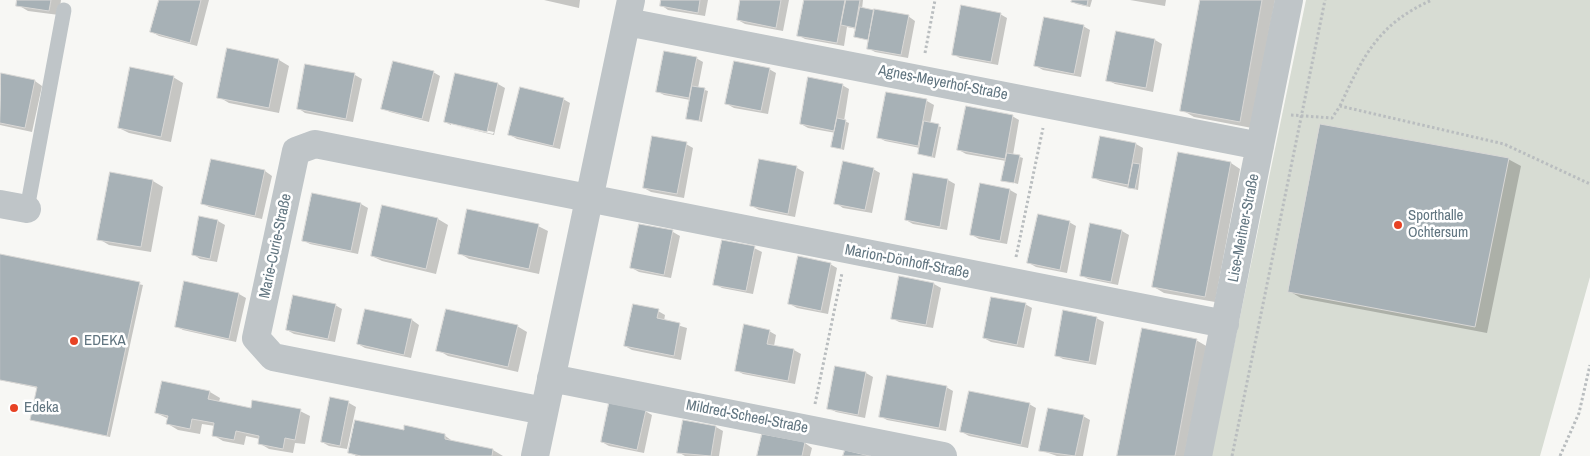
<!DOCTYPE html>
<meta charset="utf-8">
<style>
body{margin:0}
canvas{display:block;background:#f7f7f4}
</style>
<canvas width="1590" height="456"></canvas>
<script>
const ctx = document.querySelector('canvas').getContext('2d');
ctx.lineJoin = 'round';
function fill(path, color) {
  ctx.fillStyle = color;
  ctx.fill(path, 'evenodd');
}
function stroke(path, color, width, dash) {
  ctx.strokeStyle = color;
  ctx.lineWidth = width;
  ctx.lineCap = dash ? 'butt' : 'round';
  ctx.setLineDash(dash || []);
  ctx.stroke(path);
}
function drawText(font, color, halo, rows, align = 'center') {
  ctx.font = font + ' "Archivo Narrow",sans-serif';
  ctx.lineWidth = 5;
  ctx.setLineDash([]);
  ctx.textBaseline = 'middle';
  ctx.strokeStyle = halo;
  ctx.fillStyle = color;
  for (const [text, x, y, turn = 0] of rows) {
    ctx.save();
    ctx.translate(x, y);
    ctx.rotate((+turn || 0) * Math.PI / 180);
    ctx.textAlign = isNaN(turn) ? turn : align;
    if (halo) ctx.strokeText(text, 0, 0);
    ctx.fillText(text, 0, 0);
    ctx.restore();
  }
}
const green = new Path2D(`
 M1306 0H1590V277L1540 456H1211Z`);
const shadow = new Path2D(`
 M19 0H61L59 15 28 11 18 5Z
 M160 0H209L197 46 159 36 152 32Z
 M544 0H580L579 8Z
 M662 0H708L705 16 668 10 661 5Z
 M742 0H789L783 31 745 24 738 20Z
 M805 0H863L862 9 908 16 915 21 908 58 875 52 868 48 870 40 855 36 857 29 847 27 844 46 805 39 798 35Z
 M1073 0H1092L1090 7 1076 4Z
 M1130 0H1166L1165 6Z
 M1201 0H1275L1252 128 1194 117 1182 110Z
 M1000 14 1007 18 998 65 960 58 953 54Z
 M1083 26 1090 30 1081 77 1043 70 1036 66Z
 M1117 33 1155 40 1162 44 1153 92 1115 84 1108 80Z
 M228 49 279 60 289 66 279 113 229 103 219 97Z
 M696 58 703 62 698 88 708 91 702 122 687 118 690 100 664 95 657 91Z
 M769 69 776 73 768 114 734 108 727 104Z
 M433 72 440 76 429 122 390 112 383 108Z
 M2 74 35 81 42 86 32 132 0 125Z
 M456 74 498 84 505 88 494 135 452 125 493 134 494 132 451 123V125L445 122Z
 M355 75 362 79 353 122 305 113 298 108Z
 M173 77 183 83 171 142 129 133 119 128Z
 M842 85 849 89 844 121 849 123 844 150 833 147 836 133 808 128 801 124Z
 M887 93 927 101 934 105 930 124 941 127 935 158 919 154 920 148 885 141 878 137Z
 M563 99 570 103 560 149 517 139 510 135Z
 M1012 116 1019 120 1013 155 1023 158 1018 184 1003 180 1006 161 966 154 959 150Z
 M686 144 693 148 684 198 651 192 644 188Z
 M1136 144 1143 148 1138 190 1100 181 1093 177Z
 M1508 159 1521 166 1487 333 1301 298 1289 291Z
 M212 160 265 171 272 176 262 219 209 207 202 203Z
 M760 160 797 168 804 172 795 217 759 210 752 206Z
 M1231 163 1240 169 1215 302 1164 293 1154 287Z
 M873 169 880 173 872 213 843 208 836 203Z
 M111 174 153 181 163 187 151 252 109 245 99 239Z
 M948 180 955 184 947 230 913 224 906 220Z
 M1010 190 1017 194 1007 244 979 239 972 235Z
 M313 194 361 204 368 208 358 254 310 244 303 240Z
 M383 207 438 219 448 225 436 274 382 261 372 256Z
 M218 221 225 225 217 262 200 259 193 254Z
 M1069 222 1076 226 1067 273 1036 267 1029 263Z
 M538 226 548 231 539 274 469 259 459 253Z
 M1122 231 1129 235 1118 285 1088 279 1081 275Z
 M673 232 680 236 671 278 639 272 632 268Z
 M754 248 762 252 753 294 722 288 715 284Z
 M0 255 143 285 110 437 35 421 38 388 0 380Z
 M830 264 837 268 828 314 797 308 790 304Z
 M900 278 934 284 941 288 933 328 899 322 892 318Z
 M185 283 239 294 246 298 236 342 183 330 176 326Z
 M1025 304 1032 308 1024 348 991 342 984 338Z
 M335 305 342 309 335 342 294 334 287 330Z
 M658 311 665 315 664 321 687 328 681 360 632 350 625 346Z
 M1096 318 1104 322 1096 365 1063 359 1056 355Z
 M412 320 419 325 411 358 365 348 358 344Z
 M517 326 527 332 518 372 448 356 438 350Z
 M769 331 776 335 774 346 794 350 801 354 795 384 743 374 736 370Z
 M1196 340 1208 347 1188 456H1119Z
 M836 368 866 373 873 377 865 418 836 412 829 408Z
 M163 382 210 392 220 398 219 402 252 409 300 411 310 416 305 444 295 443 293 453 269 449 259 443 260 439 246 436 244 445 223 441 213 435 215 426 202 424 200 434 178 430 168 424 169 419 156 413Z
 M946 387 953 391 946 431 887 420 880 416Z
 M331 399 349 403 356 407 347 449 329 446 322 442Z
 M1029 404 1036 408 1028 448 969 436 962 432Z
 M645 411 652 415 644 453 609 446 602 442Z
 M1083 416 1090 420 1083 456H1057L1040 450Z
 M684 421 716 427 723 431 719 456H685L678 452Z
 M405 432 444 435 455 443 493 450 503 456H356L350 452Z
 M763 435 805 443 812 448 810 456H759Z`);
const building = new Path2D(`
 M17 0H51L49 11 16 6Z
 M159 0H201L190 43 150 32Z
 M661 0H700L698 13 660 6Z
 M740 0H781L776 28 737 20Z
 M804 0H845L837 43 797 36Z
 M846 0H860L855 28 841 25Z
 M1072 0H1088L1087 6 1071 2Z
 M1200 0H1262L1240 122 1180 111Z
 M961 5 1001 13 991 62 952 55Z
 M860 7 874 10 868 40 854 37Z
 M874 9 909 15 901 55 867 49Z
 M1044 17 1084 25 1074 74 1034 66Z
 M1116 31 1155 39 1146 88 1106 81Z
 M227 48 279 59 269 108 217 98Z
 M664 51 697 57 689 98 656 92Z
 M393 61 434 71 422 119 381 109Z
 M734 61 770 68 761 111 725 104Z
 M305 64 355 73 346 119 297 109Z
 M130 67 174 76 161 137 118 128Z
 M1 73 35 80 25 128 0 123Z
 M455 73 498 83 487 132 444 122Z
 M808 77 843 84 834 131 800 124Z
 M692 86 705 88 699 121 686 119Z
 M520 87 564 98 553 146 508 135Z
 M886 92 927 99 918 146 877 138Z
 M966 106 1013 115 1005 159 957 150Z
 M837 118 846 120 841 149 831 147Z
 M924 121 939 124 932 157 918 154Z
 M1320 124 1509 158 1475 327 1288 292Z
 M652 136 687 142 677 194 643 188Z
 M1100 136 1136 143 1128 185 1092 178Z
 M1178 152 1231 162 1205 297 1152 287Z
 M1007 153 1020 155 1014 183 1001 181Z
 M211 159 265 170 255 216 201 204Z
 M759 159 797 166 788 214 750 206Z
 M843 161 874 168 865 210 834 204Z
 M1133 163 1140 164 1135 189 1128 188Z
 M110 172 153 180 141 247 97 240Z
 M913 173 948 179 940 227 905 220Z
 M980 183 1010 189 1000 241 970 235Z
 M312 193 361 203 351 251 302 241Z
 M382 205 438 218 426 269 371 256Z
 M467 209 539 224 529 269 458 254Z
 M1038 214 1070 221 1060 270 1027 263Z
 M199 216 218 220 210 259 192 255Z
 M1090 223 1122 230 1111 282 1080 276Z
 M639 224 673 230 664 275 630 268Z
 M722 240 755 246 746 291 713 285Z
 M0 254 140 282 107 436 30 420 37 387 0 380Z
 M798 256 831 263 821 311 788 304Z
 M899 276 934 283 926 325 891 319Z
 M184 281 239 293 229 339 175 327Z
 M293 295 336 304 328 339 286 330Z
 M991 297 1026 303 1017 345 983 338Z
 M633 304 659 309 657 318 680 323 674 356 624 346Z
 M365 309 412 319 404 355 357 344Z
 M446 309 518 325 508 367 436 351Z
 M1063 310 1097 317 1089 362 1055 356Z
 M744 324 770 330 767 344 794 349 788 381 735 371Z
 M1142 328 1197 339 1175 456H1117Z
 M835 366 866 372 858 415 827 409Z
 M887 375 947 386 939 428 879 417Z
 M162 381 210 391 208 399 251 408 252 400 301 409 295 440 285 438 283 449 258 444 259 436 236 431 234 440 212 436 214 423 192 419 190 429 166 424 168 416 155 413Z
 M969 391 1030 403 1021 445 960 432Z
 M330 397 349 401 340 446 321 442Z
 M609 403 646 410 637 450 601 442Z
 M1048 408 1084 415 1075 456 1039 451Z
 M355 420 404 430V425L445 434V439L493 449 492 456H361L348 453Z
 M683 420 716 426 711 456 677 453Z
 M762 434 805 442 802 456H757Z
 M845 450 870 456H843Z`);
const path = new Path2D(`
 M925 53 935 0
 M1340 106C1363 56 1379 23 1432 0
 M1291 115 1332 118 1340 106 1504 144 1590 184
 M1016 257 1043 128
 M815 404 842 273
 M1232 456 1325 0
 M1560 456 1579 413 1590 365`);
const service = new Path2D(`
 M27 209 64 10`);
const minor = new Path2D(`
 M627 22 1260 146
 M0 204 27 209
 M551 378 943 456
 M544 411 273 357 256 338 296 151 315 144 1225 324
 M535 456 631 0
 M1198 456 1289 0`);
const markers = [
 [1398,225,5,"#e74224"],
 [74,341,5,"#e74224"],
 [14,408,5,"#e74224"]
];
const streetNames = [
 ["Agnes-Meyerhof-Straße",943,83,11],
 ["Lise-Meitner-Straße",1244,228,-79],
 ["Marie-Curie-Straße",276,246,-78],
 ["Marion-Dönhoff-Straße",907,262,11],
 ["Mildred-Scheel-Straße",747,417,11]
];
const poiNames = [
 ["Sporthalle",1408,216],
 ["Ochtersum",1408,233],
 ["EDEKA",84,341],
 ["Edeka",24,408]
];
fill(green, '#d7dcd3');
fill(shadow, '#0003');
fill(building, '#a7b1b6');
stroke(building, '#d9d8d6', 1);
stroke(path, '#b9bdbf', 3, [2.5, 2.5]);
stroke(service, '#bfc5c8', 15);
stroke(minor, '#bfc5c8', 28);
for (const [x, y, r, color] of markers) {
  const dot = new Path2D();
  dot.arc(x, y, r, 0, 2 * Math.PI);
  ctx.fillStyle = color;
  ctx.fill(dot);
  stroke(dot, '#fff', 2);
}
drawText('15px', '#617580', '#fff', streetNames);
drawText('15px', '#617580', '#fff', poiNames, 'left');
</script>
